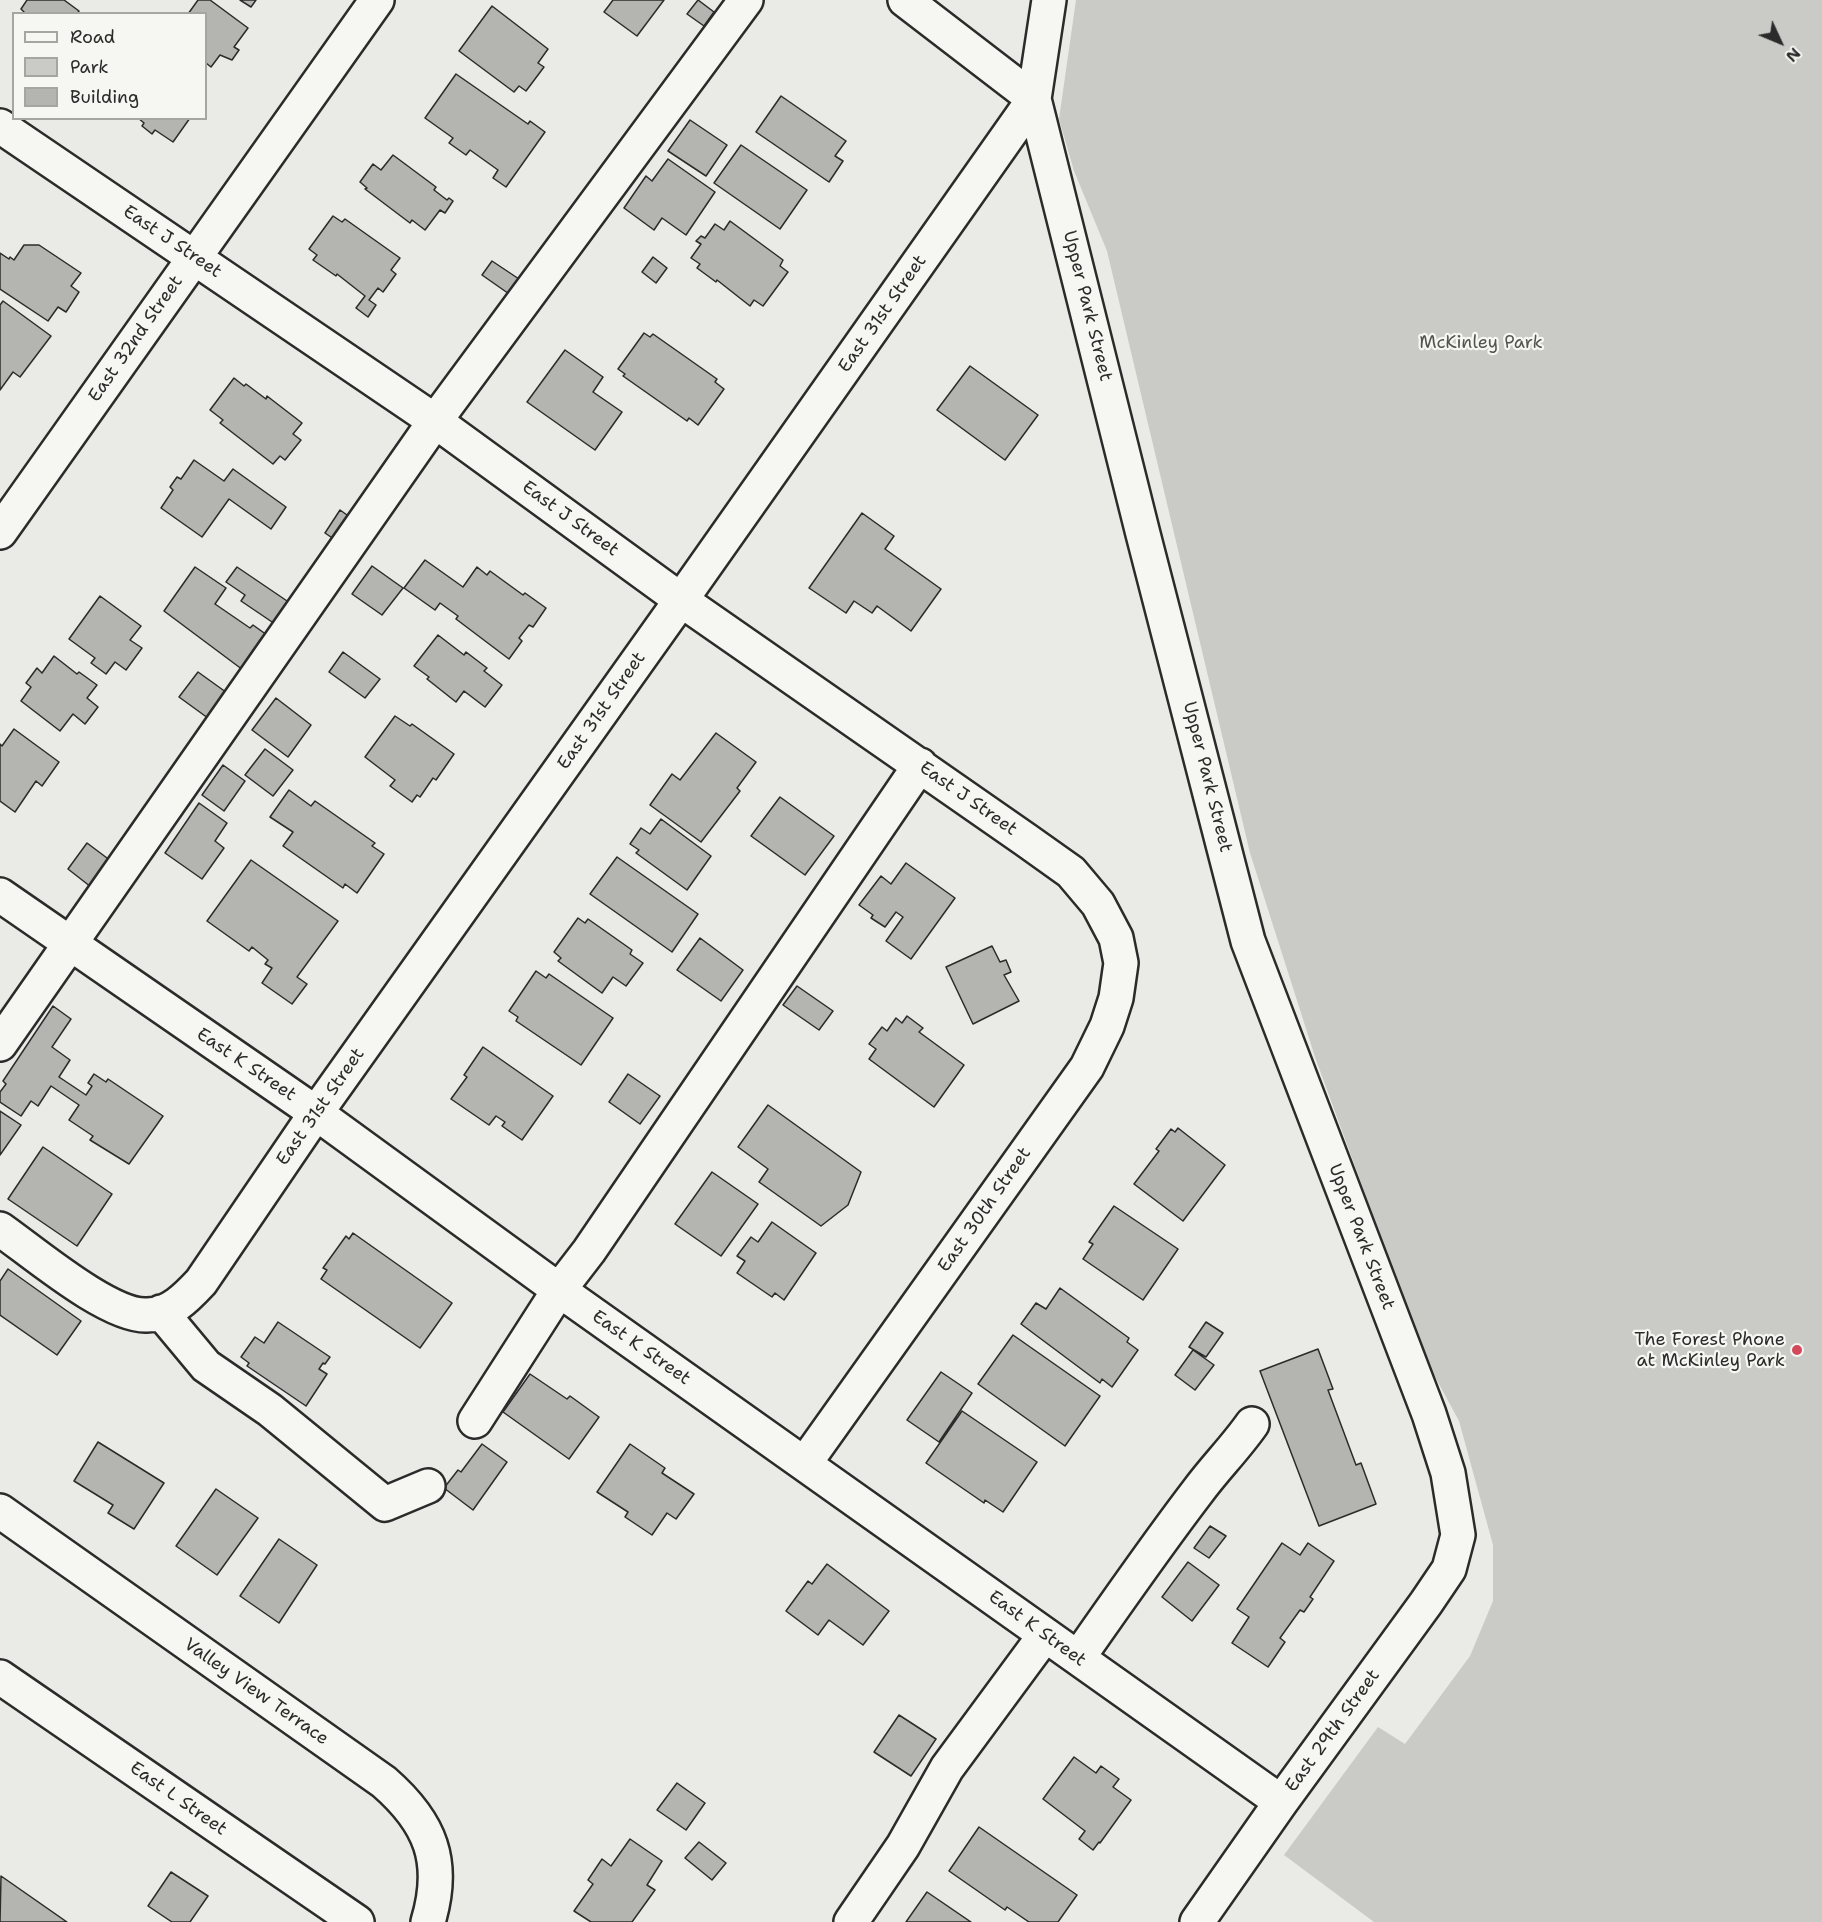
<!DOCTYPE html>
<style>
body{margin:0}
#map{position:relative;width:1822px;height:1922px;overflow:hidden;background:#eaeae6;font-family:"Shantell Sans",sans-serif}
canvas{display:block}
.legend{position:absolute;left:12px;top:12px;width:195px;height:108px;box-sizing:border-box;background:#f6f6f2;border:2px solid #a5a5a2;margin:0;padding:8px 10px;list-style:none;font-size:18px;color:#2b2b2b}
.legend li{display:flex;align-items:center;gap:12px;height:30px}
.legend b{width:30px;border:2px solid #a5a5a2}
.north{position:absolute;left:1750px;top:12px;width:60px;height:60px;-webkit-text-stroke:4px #f6f6f2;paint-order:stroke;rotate:134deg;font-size:16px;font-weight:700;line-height:24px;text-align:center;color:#2b2b2b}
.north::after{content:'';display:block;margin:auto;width:21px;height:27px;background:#2b2b2b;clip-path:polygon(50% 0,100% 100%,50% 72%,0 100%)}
</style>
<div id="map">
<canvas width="1822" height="1922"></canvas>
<ul class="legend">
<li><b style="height:8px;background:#f6f6f2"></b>Road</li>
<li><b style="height:16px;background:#cacac7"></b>Park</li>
<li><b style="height:16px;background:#b4b4b1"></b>Building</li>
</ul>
<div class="north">N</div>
</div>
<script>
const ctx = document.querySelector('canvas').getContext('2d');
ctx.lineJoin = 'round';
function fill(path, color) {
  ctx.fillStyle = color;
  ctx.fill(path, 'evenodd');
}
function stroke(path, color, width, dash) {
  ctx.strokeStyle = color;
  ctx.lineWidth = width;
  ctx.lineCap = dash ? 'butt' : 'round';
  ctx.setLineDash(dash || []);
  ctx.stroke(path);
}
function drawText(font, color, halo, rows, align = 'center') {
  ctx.font = font + ' "Shantell Sans",sans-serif';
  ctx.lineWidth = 4.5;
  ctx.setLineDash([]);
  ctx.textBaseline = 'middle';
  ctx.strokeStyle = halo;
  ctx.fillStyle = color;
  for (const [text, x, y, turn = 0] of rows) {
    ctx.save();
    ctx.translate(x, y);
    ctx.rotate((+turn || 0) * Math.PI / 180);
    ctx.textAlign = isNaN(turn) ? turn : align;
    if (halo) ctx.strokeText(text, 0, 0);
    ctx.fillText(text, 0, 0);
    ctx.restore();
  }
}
const green = new Path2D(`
 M1076 0H1822V1922H1374L1284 1855 1378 1727 1405 1744 1470 1656 1493 1601V1545L1459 1421 1426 1360 1315 1057 1250 853 1107 251 1074 171 1059 119Z`);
const building = new Path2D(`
 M27 0H64L79 11 77 14H23L24 12 21 9Z
 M198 0H210L248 28 234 47 239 50 232 60 220 55 211 67 206 63V14H188Z
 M240 0H256L251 7Z
 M613 0H664L637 36 604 12Z
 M698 0 714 12 704 26 687 14Z
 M492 6 548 49 538 63 544 67 526 91 519 86 514 92 459 51Z
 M456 74 528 124 530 121 545 132 506 187 493 178 498 170 470 150 466 155 449 143 453 138 425 118Z
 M781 96 846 141 835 156 843 161 829 182 756 132Z
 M138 118H190L173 142 155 130 152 134 142 126 144 123Z
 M690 120 727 145 706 176 668 151Z
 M741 145 807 190 780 229 714 183Z
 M393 155 436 187 434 190 447 200 449 198 453 201 445 213 440 210 425 230 412 220 410 223 365 189 367 188 360 182 373 164 381 170Z
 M668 159 715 192 686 235 662 218 654 230 624 208 646 176 652 181Z
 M333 216 342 222 345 219 400 258 391 270 396 274 383 292 378 288 369 300 376 305 368 317 356 308 365 296 337 274 336 276 313 260 317 255 309 249Z
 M730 221 783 260 780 266 788 272 763 306 754 300 750 306 717 280 716 282 697 268 700 264 691 258 701 244 696 241 701 236 705 238 715 224 724 230Z
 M24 245H39L81 273 71 286 79 292 66 312 58 307 48 321 0 289V253L9 259 10 257 14 260Z
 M653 257 667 268 656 283 642 272Z
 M492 261 522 281 512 296 482 275Z
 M3 301 51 336 20 377 13 372 0 390V305Z
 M644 333 650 337 653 334 717 379 715 382 724 389 698 425 689 418 687 421 623 376 625 374 618 369Z
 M565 350 603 377 593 392 622 412 595 450 527 402Z
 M970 366 1038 415 1005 460 937 410Z
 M234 378 244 386 246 384 266 399 267 396 302 423 293 434 301 440 285 460 280 456 273 464 220 423 223 420 210 410Z
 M194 460 224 481 233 469 286 507 271 529 229 499 202 537 161 508 173 490 170 487 177 477 181 479Z
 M340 510 357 522 341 544 325 533Z
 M862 513 894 536 885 549 941 589 911 631 877 606 872 613 854 601 846 613 809 588Z
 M425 560 463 587 477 567 487 575 490 571 523 595 525 593 546 608 533 627 529 625 519 638 522 641 509 659 456 619 458 616 440 603 435 610 404 588Z
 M372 566 403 588 382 615 352 594Z
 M195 567 226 588 215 604 250 628 253 625 267 635 243 670 164 611Z
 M237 567 293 605 278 626 241 601 245 595 226 582Z
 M100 596 141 626 130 640 142 648 126 670 115 662 106 674 91 663 95 658 69 639Z
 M438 635 464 655 466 652 487 668 484 671 502 685 485 707 464 691 456 702 427 679 429 677 414 666Z
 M343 652 380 679 365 698 329 672Z
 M54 656 77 674 79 672 97 685 87 698 98 707 85 724 73 714 60 731 21 701 31 687 26 683 37 668 42 673Z
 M198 672 230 695 212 721 179 697Z
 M276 698 311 725 288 757 252 730Z
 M395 716 410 726 412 724 454 754 436 780 433 778 420 797 417 795 412 802 390 786 395 780 365 757Z
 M14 729 59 762 42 786 36 781 15 812 0 801V744L2 746Z
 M716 733 756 762 737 788 740 791 701 842 650 805 672 774 680 780Z
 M265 749 293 770 273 796 245 775Z
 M223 765 245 781 224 811 202 795Z
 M289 790 311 806 315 801 375 843 372 846 384 854 357 893 345 884 343 888 283 846 293 832 270 817Z
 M780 797 834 836 805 875 751 836Z
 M199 803 227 823 215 841 224 848 202 879 165 853Z
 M661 819 711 856 687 890 636 853 639 850 630 844 641 828 650 834Z
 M87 843 111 861 91 887 68 869Z
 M617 857 698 914 672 952 590 894Z
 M251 860 338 921 297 977 307 984 292 1004 262 983 272 968 265 964 268 960 252 947 249 951 207 921Z
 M906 863 955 898 911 959 886 941 903 917 896 912 885 927 871 918 873 915 859 905 881 876 891 884Z
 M578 918 585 923 588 919 632 950 630 954 643 963 626 986 613 977 602 993 558 961 561 958 554 952Z
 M700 938 743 970 721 1001 677 970Z
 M992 946 1000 962 1006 960 1011 972 1004 975 1019 1001 973 1024 946 967Z
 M536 971 546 978 549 974 613 1018 581 1065 516 1021 518 1017 509 1011Z
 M797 986 833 1011 819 1030 783 1005Z
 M53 1006 71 1019 52 1047 70 1060 59 1077 86 1095 92 1086 88 1083 94 1074 106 1082 108 1079 163 1116 129 1164 90 1140 93 1136 69 1120 79 1105 51 1086 38 1106 31 1101 21 1116 0 1102V1092L6 1084 3 1081Z
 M907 1016 923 1028 919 1032 964 1065 934 1107 869 1059 876 1049 869 1044 882 1027 887 1031 896 1018 902 1023Z
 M483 1047 553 1096 522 1140 502 1126 505 1122 496 1116 489 1125 451 1099 467 1077 464 1075Z
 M628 1074 660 1096 640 1124 609 1102Z
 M768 1105 861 1172 848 1205 821 1226 759 1182 768 1169 738 1147Z
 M0 1111 21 1125 0 1155Z
 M1178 1128 1225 1165 1183 1221 1134 1184 1159 1151 1156 1149 1171 1129 1175 1132Z
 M43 1147 112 1194 77 1246 8 1199Z
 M712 1172 758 1204 721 1256 675 1224Z
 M1114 1206 1178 1249 1143 1300 1083 1259 1093 1244 1089 1242Z
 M772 1222 816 1253 784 1300 775 1293 772 1297 737 1273 745 1261 737 1256 751 1237 758 1242Z
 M353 1233 452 1303 420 1348 321 1279 327 1270 323 1268 346 1236 349 1239Z
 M8 1269 81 1321 57 1355 0 1315V1281Z
 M1060 1288 1129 1338 1127 1342 1138 1350 1112 1387 1102 1379 1100 1383 1021 1324 1036 1303 1046 1309Z
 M278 1322 330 1357 325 1364 323 1363 319 1369 327 1374 306 1406 247 1366 249 1363 241 1357 255 1337 264 1343Z
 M1206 1322 1223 1333 1206 1357 1189 1347Z
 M1013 1335 1100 1396 1065 1446 978 1384Z
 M1318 1349 1333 1389 1328 1390 1356 1465 1361 1463 1376 1504 1319 1526 1260 1371Z
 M1193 1350 1214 1365 1195 1390 1175 1375Z
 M941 1372 972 1393 939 1442 907 1420Z
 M530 1374 567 1399 570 1396 599 1417 569 1459 503 1412Z
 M962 1411 1037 1462 1003 1512 985 1500 984 1503 926 1463Z
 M98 1442 164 1483 134 1529 108 1513 113 1505 74 1481Z
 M482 1444 507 1462 473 1510 444 1488 458 1470 461 1472Z
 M630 1444 665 1468 662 1473 694 1494 676 1519 667 1513 652 1535 625 1517 628 1512 597 1492Z
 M216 1489 258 1518 217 1575 176 1546Z
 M1210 1526 1226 1536 1209 1558 1194 1548Z
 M279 1539 317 1565 279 1623 240 1596Z
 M1282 1543 1300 1555 1308 1543 1334 1561 1310 1597 1313 1599 1304 1612 1300 1610 1280 1638 1285 1642 1268 1667 1232 1643 1249 1617 1237 1609Z
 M1188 1562 1219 1585 1192 1621 1162 1597Z
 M827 1564 889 1611 863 1645 829 1620 818 1635 786 1611 808 1581 812 1584Z
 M899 1715 936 1739 911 1776 874 1752Z
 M1074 1757 1096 1773 1101 1766 1119 1779 1113 1787 1131 1800 1100 1843 1099 1842 1093 1850 1079 1839 1085 1831 1043 1799Z
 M677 1783 705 1803 686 1830 657 1810Z
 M979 1827 1077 1895 1058 1922H1029L1007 1907 1005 1910 949 1871Z
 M630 1839 662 1861 647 1885 655 1890 632 1922H591L574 1911 593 1884 588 1880 602 1859 611 1866Z
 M699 1842 726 1863 712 1880 685 1858Z
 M171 1872 208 1896 190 1922H172L148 1906Z
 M1 1876 67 1922H0Z
 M927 1892 971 1922H906Z`);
const minor = new Path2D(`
 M1049 0 1034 99 1143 534 1248 941 1429 1414 1448 1473 1458 1535 1449 1569 1426 1603 1281 1802 1197 1922
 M0 126 435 421 681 600 1026 840 1071 872 1098 904 1116 938 1121 963 1116 998 1107 1026 1087 1067 805 1463
 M0 532 377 0
 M0 895 316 1113 559 1290 1281 1802
 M0 1044 435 421 746 0
 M0 1229C33 1252 109 1317 147 1315 170 1315 187 1297 201 1282L316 1113 681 600 1034 99 905 0
 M161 1312 206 1366 270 1410 385 1504 428 1486
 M475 1421 559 1290 589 1251 920 765
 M0 1511 384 1782C431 1823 446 1862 428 1922
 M1078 1658C1117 1602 1156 1546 1198 1491 1215 1468 1236 1447 1252 1424
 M0 1677 357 1922
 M851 1922 903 1846 947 1768 1045 1635`);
const markers = [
 [1797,1350,6,"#d1495b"]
];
const streetNames = [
 ["East J Street",172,242,34],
 ["Upper Park Street",1087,306,76],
 ["East 31st Street",883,314,-55],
 ["East 32nd Street",136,339,-55],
 ["East J Street",570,519,36],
 ["East 31st Street",602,711,-55],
 ["Upper Park Street",1207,777,76],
 ["East J Street",968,799,35],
 ["East K Street",246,1065,34],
 ["East 31st Street",321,1107,-55],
 ["East 30th Street",985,1210,-55],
 ["Upper Park Street",1361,1237,69],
 ["East K Street",641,1348,35],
 ["East K Street",1037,1629,36],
 ["Valley View Terrace",256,1692,35],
 ["East 29th Street",1333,1731,-54],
 ["East L Street",178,1799,35]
];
const parkNames = [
 ["McKinley Park",1481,343]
];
const poiNames = [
 ["The Forest Phone",1785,1340],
 ["at McKinley Park",1785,1361]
];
fill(green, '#cacac7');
fill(building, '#b4b4b1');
stroke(building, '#2b2b2b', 1.5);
stroke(minor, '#2b2b2b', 38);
stroke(minor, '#f6f6f2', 33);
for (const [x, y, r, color] of markers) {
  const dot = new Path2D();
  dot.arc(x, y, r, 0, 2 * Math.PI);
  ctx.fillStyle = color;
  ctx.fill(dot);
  stroke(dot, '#f6f6f2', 2);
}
drawText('18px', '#2b2b2b', '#f6f6f2', streetNames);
drawText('18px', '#535352', '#f6f6f2', parkNames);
drawText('18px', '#2b2b2b', '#f6f6f2', poiNames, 'right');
</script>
